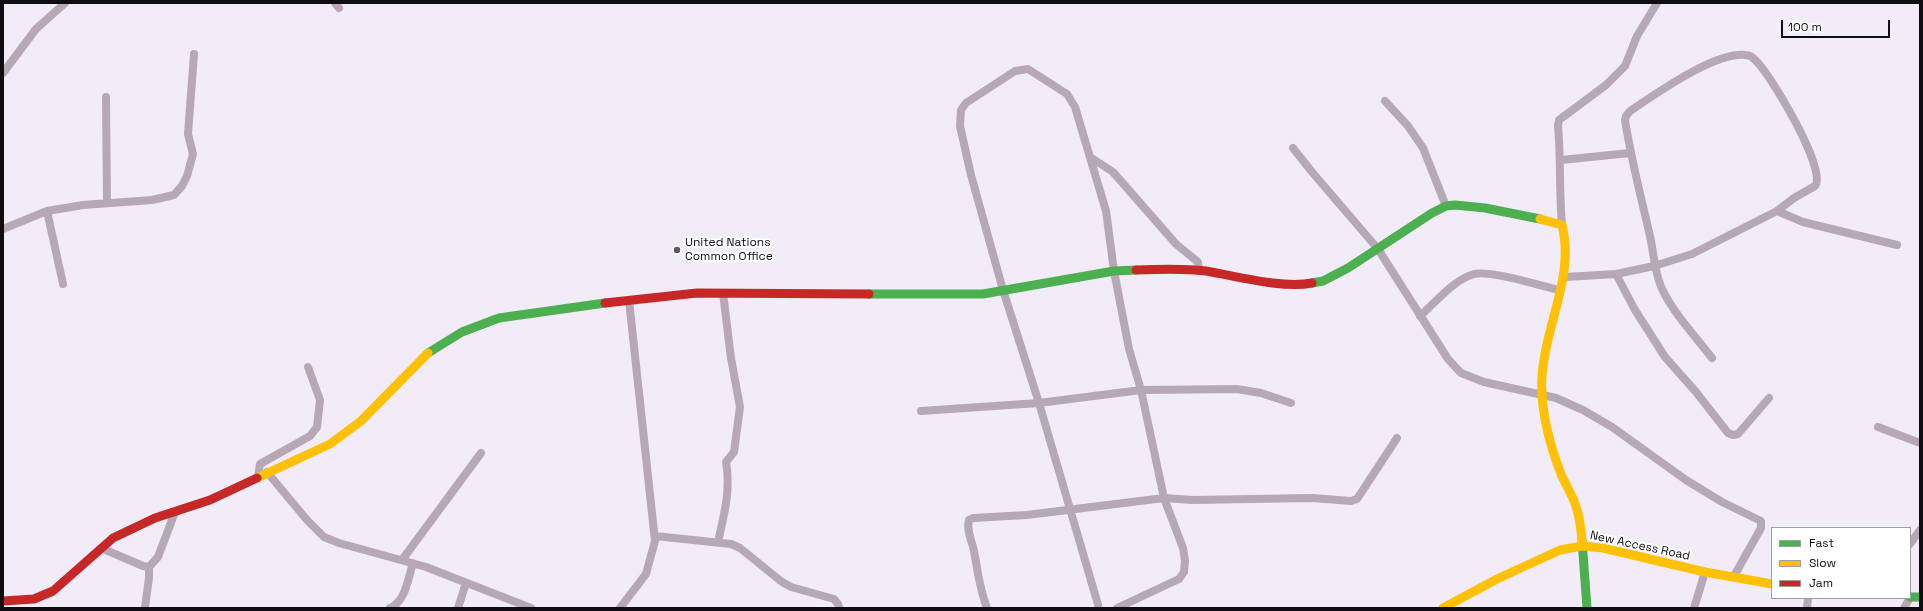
<!DOCTYPE html>
<style>
body{margin:0}
#map{position:relative;width:1923px;height:611px;overflow:hidden;background:#f1ecf7;font-family:"Space Grotesk",sans-serif}
canvas{display:block}
.frame{position:absolute;inset:0;border:4px solid #0f0c12;pointer-events:none}
.legend{position:absolute;left:1771px;top:527px;width:140px;height:72px;box-sizing:border-box;background:#fff;border:1px solid #9f9ea0;margin:0;padding:5px 7px;list-style:none;font-size:12px;color:#0f0c12}
.legend li{display:flex;align-items:center;gap:8px;height:20px}
.legend b{width:20px;border:1px solid #9f9ea0}
.scale{position:absolute;left:1781px;top:20px;width:109px;height:18px;box-sizing:border-box;border:2px solid #0f0c12;border-top:0;padding-left:5px;font-size:12px;line-height:14px;white-space:nowrap;color:#0f0c12;-webkit-text-stroke:3px #fff;paint-order:stroke}
</style>
<div id="map">
<canvas width="1923" height="611"></canvas>
<div class="frame"></div>
<ul class="legend">
<li><b style="height:5px;background:#4caf50"></b>Fast</li>
<li><b style="height:5px;background:#ffc107"></b>Slow</li>
<li><b style="height:5px;background:#c62828"></b>Jam</li>
</ul>
<div class="scale">100 m</div>
</div>
<script>
const ctx = document.querySelector('canvas').getContext('2d');
ctx.lineJoin = 'round';
function stroke(path, color, width, dash) {
  ctx.strokeStyle = color;
  ctx.lineWidth = width;
  ctx.lineCap = dash ? 'butt' : 'round';
  ctx.setLineDash(dash || []);
  ctx.stroke(path);
}
function drawText(font, color, halo, rows, align = 'center') {
  ctx.font = font + ' "Space Grotesk",sans-serif';
  ctx.lineWidth = 4;
  ctx.setLineDash([]);
  ctx.textBaseline = 'middle';
  ctx.strokeStyle = halo;
  ctx.fillStyle = color;
  for (const [text, x, y, turn = 0] of rows) {
    ctx.save();
    ctx.translate(x, y);
    ctx.rotate((+turn || 0) * Math.PI / 180);
    ctx.textAlign = isNaN(turn) ? turn : align;
    if (halo) ctx.strokeText(text, 0, 0);
    ctx.fillText(text, 0, 0);
    ctx.restore();
  }
}
const street = new Path2D(`
 M335 3 339 8
 M3 73 36 29 65 3
 M106 97 107 203
 M1385 101 1408 126 1423 148 1446 206
 M1293 148 1312 172 1378 249 1448 359 1461 373 1484 382 1556 398 1583 410 1612 427 1686 480 1722 502 1761 521V528L1734 576
 M1090 157 1113 172 1176 244 1198 262 1199 271
 M1561 160 1630 153
 M47 211 63 284
 M1777 211 1803 222 1897 245
 M1562 225C1559 191 1561 159 1558 125L1559 120 1606 85 1625 66 1637 36 1657 3
 M3 229 47 211 83 205 152 200 174 195 182 186 187 176 193 154 188 134 194 54
 M1616 274 1635 310 1665 357 1696 392 1728 433 1733 435 1738 434 1769 398
 M1565 277 1616 274 1654 266 1692 254 1777 211 1794 198 1815 186C1828 171 1769 70 1753 58 1751 56 1747 55 1745 55 1714 52 1656 94 1630 111L1626 116 1625 120C1631 159 1641 197 1650 236 1654 254 1654 271 1662 289 1674 314 1695 336 1712 358
 M1420 316C1436 302 1453 280 1474 274 1491 270 1541 286 1559 290
 M921 411 1039 403 1141 390 1237 389 1261 393 1291 403
 M1878 427 1920 443
 M267 472 307 520 324 537 339 543 426 567 531 608
 M258 477 260 464 310 436 317 427 320 400 308 367
 M655 536 731 544 740 548 782 582 791 587 834 599 838 604 839 608
 M718 542C724 515 731 490 726 462L734 452 740 407 731 358 723 293
 M1910 544 1920 530
 M101 548 143 566 149 567 158 557 175 512
 M402 560 481 453
 M145 607 149 578V567
 M390 608C406 601 408 578 413 563
 M458 608 466 583
 M620 608 646 574 655 541 629 300
 M987 608C979 587 978 572 974 551 972 541 966 530 969 520L973 518 1027 515 1164 498 1193 500 1312 498 1351 501 1357 499 1361 493 1397 438
 M1099 608 1039 403 1003 290 971 175 960 126 961 110 966 103 1015 71 1028 69 1067 94 1075 107 1106 211 1114 271 1129 349 1141 390 1164 498 1183 548 1185 561 1184 572 1179 579 1117 608
 M1694 608 1705 572
 M1807 608 1808 598
 M1904 608 1910 598`);
const fast = new Path2D(`
 M1312 283 1323 281 1348 268 1432 213 1446 206 1455 205 1485 208 1540 219
 M869 294H983L1114 271 1136 270
 M428 353 462 332 499 318 605 303
 M1582 540 1587 608
 M1910 597H1920`);
const slow = new Path2D(`
 M1540 219 1562 225C1575 277 1545 325 1542 376 1540 410 1549 443 1561 474 1566 486 1574 497 1577 510 1580 519 1581 530 1582 540
 M257 478 330 444 361 421 428 353
 M1443 608 1497 579 1560 550 1582 546 1603 548 1705 572 1772 584`);
const jam = new Path2D(`
 M1136 270C1159 269 1183 268 1206 271 1236 276 1283 289 1312 283
 M605 303 697 293 869 294
 M3 601 34 599 53 591 113 538 155 518 210 500 257 478`);
const markers = [
 [677,250,4,"#5e5a62"]
];
const poiNames = [
 ["United Nations",685,243],
 ["Common Office",685,257]
];
const streetNames = [
 ["New Access Road",1640,546,12]
];
stroke(street, '#b7a8b6', 8);
stroke(fast, '#4caf50', 9);
stroke(slow, '#ffc107', 9);
stroke(jam, '#c62828', 9);
for (const [x, y, r, color] of markers) {
  const dot = new Path2D();
  dot.arc(x, y, r, 0, 2 * Math.PI);
  ctx.fillStyle = color;
  ctx.fill(dot);
  stroke(dot, '#fff', 1.5);
}
drawText('12px', '#0f0c12', '#fff', poiNames, 'left');
drawText('12px', '#0f0c12', '#fff', streetNames);
</script>
